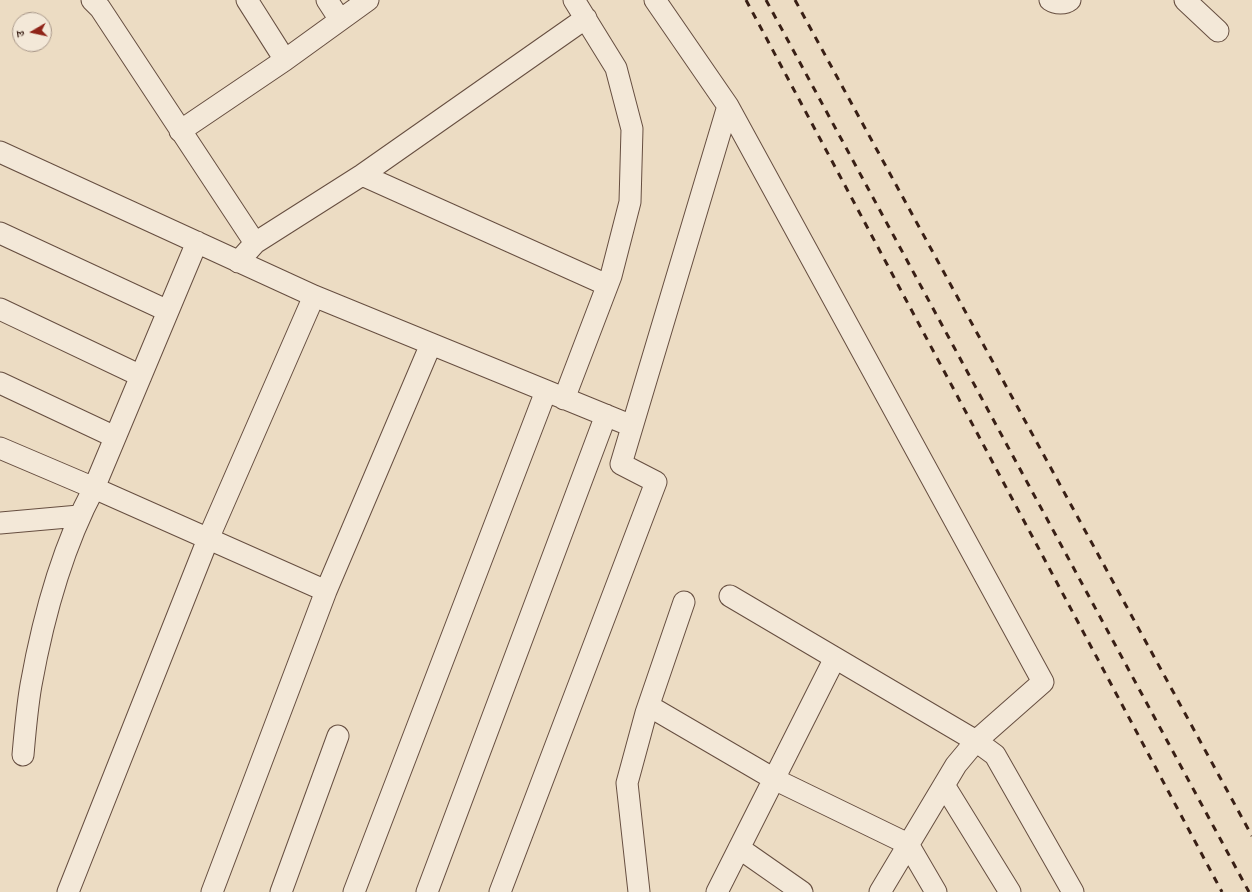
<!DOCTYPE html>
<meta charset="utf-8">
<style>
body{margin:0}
#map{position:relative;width:1252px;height:892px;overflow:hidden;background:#ecdcc3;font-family:"IM FELL French Canon","Noto Serif Devanagari",serif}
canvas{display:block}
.north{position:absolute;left:12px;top:12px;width:40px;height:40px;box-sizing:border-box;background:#f3e8d8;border:1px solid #a9988a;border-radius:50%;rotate:261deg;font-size:11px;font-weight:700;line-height:16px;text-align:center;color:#391f15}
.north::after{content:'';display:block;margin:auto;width:14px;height:18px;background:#8f2418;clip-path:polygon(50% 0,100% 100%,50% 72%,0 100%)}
</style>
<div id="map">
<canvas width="1252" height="892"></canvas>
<div class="north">उ</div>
</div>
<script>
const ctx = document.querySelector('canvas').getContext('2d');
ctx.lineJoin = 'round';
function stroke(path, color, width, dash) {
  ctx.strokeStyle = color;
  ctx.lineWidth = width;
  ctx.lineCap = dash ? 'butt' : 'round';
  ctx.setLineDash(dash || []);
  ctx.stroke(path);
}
const minor = new Path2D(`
 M92 0 100 8 255 243
 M247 0 285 60
 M327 0 340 20
 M655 0 728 106 1043 682 976 741 730 596
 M1050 0C1056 4 1065 4 1070 0
 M1185 0 1218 31
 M180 131 285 60 368 0
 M0 152 314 296 632 426
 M362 175 607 285
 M0 233 168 311
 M197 242 94 488 326 591
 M238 262 255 243 362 175 586 18
 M0 309 141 376
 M0 383 115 437
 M564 399 611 276 630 202 632 129 616 68 574 0
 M0 448 94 488C62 548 43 618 31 685 27 708 25 732 23 755
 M0 523 79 516
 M649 706 774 779 908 844 936 892
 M944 785 1010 892
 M739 848 802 892
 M68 892 208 539 314 296
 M212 892 326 591 431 344
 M281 892 338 736
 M354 892 546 391
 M427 892 606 415
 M500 892 656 482 621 464 728 106
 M639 892 627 783 646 713 684 602
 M717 892 835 658
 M880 892 956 765 976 741 995 755 1073 892`);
const rail = new Path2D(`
 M746 0 1222 892
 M766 0 1249 892
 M795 0 1252 836`);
stroke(minor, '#664e40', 23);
stroke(minor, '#f3e8d8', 21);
stroke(rail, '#391f15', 3, [7, 7]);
</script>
